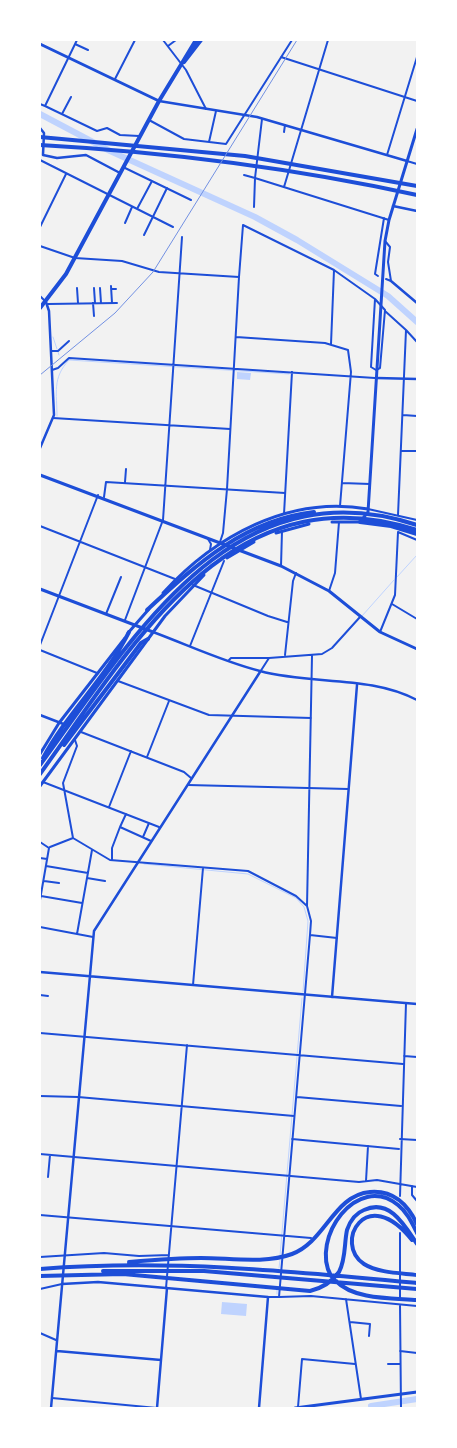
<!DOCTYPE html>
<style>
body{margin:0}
#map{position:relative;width:457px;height:1448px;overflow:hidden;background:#f2f2f2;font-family:"Libre Baskerville",serif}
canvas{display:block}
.frame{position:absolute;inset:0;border:41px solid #fff;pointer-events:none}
</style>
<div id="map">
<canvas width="457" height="1448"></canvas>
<div class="frame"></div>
</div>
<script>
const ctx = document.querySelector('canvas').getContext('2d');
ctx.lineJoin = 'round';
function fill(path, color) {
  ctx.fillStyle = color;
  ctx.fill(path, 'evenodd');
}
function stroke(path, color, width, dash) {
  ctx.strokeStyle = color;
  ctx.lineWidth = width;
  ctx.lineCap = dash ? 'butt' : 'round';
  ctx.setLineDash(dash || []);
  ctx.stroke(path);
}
const water = new Path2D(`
 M237 372 251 373 250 380 237 379Z
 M222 1302 247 1304 246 1316 221 1314Z`);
const stream = new Path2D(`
 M53 337 57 349
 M58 352 59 355
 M57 416C57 393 52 378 69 360L289 374
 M397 577 417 555
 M362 616 394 580
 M144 864 248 874 296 898 304 907 308 921 303 992
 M280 1256 302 998
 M279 1268 280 1260
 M277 1294V1290`);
const river = new Path2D(`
 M40 114 110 151 255 217 297 240 388 296 417 322
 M371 1406 417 1399`);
const minor = new Path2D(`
 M163 40 186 70 206 109
 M75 44 88 50
 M168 46 176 40
 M281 57 417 101
 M115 79 135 40
 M40 104 45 106 77 40
 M45 106 97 131 107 128 120 135 139 136
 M62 114 71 97
 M262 119 255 178 389 220
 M149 120 184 139 226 144 292 40
 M284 132 285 125
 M209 142 216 111
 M387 155 417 57
 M40 160 173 227
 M407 161 417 164
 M123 167 191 200
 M244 175 255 178 254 207
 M284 187 328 40
 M137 209 152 181
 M125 223 132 207
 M40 227 66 174
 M144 235 167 188
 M385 241 390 247 388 262 391 281 386 279
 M40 246 75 258 122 261 159 272 239 277 227 489 223 533 220 542
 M334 270 375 299 371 367 376 370 380 368 385 310 375 299
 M378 276 375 274 384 218
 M239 277 243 225 334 270 331 344
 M111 286 112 303
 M77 288 78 303
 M94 288 95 303
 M100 288 101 303
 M111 289H116
 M40 296 46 302
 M93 303 94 316
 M48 304 117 303
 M385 311 406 330 398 515
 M406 330 417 342
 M236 337 325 343 348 350 351 372 340 506
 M51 351H58L69 341
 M52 370 58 368 69 358 375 378
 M403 415 417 416
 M53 418 230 429
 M402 451H417
 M125 482 126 469
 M342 483 370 484
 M104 497 106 482 285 493
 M368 509 417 520
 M284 514 292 372
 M40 526 175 579
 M208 539 211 544 210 550
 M281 566 282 531
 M193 585 268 616 287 622
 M329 591 335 573 339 522
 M392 604 417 619
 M106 614 121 577
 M125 620 163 520 182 237
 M380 632 395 595 398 532 417 540
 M40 645 98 495
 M190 646 224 561
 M40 650 97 673
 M285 655 293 581 296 573
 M312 656 307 906 311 921 310 935 279 1297 311 1296 417 1306
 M229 660 231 658H269
 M260 672 269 658 322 654 332 648 360 617
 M118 681 209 715 311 718
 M81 732 184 772 191 778
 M75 740 77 746 63 783 73 838 110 860 248 871 296 896 307 906
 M147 757 169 701
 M43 782 159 827
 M188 785 348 789
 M109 807 131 751
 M126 814 120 827 151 841
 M143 837 149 823
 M40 842 49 848
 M50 847 73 838
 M40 858 47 859
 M112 860V848L120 827
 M46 866 88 873
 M87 878 105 881
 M44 881 59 883
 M41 896 82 903
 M40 900 49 848
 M40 927 93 937
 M77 934 92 850
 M310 935 337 938
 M193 985 203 868
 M40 995 48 996
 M40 1033 403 1064
 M404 1056 417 1057
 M40 1096 78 1097 294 1116
 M297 1097 401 1106
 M292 1139 399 1149
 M400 1139 417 1140
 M40 1154 359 1182 377 1180 417 1187
 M48 1177 50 1155
 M366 1181 368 1146
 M412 1186V1195L417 1201
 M400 1196 406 1003
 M40 1215 311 1238
 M40 1257 104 1253 139 1256 169 1255
 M166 1288 187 1045
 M40 1289 62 1284
 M268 1297H278
 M400 1298V1233
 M346 1299 361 1399
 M400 1305 401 1408
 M350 1322 370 1324 369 1336
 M40 1333 56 1340
 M400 1351 417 1353
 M388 1364H400
 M52 1398 157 1408
 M298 1407 302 1359 355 1364`);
const tertiary = new Path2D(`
 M159 101 257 117 407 161
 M40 128 44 133 43 155 57 158 86 155 120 173
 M393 206 417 211
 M391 281 417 303
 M377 378 417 379
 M40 448 54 415 49 311 46 302
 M153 632C188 645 224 662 260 671 311 685 370 675 417 700
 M40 715 66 725
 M40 972 417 1004
 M332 997 357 685
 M62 1284 98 1282 268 1297 259 1408
 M57 1351 161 1360
 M51 1408 94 931 260 672
 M157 1408 167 1288`);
const secondary = new Path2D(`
 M40 44 159 101
 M40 475 281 566 329 591 380 632 417 649
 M40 589 153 632`);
const primary = new Path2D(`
 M332 522H360L368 512 385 241 389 220 417 129
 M276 533 309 524
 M227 558 254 542
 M163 593C215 536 289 495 368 509
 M128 633 149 609
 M40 754 59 723 125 638
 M40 786 165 616 204 575
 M295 1408 417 1392`);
const trunk = new Path2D(`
 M184 62 201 40
 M40 308 66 274 159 101 196 40`);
const motorway = new Path2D(`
 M40 137 245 156 417 186
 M40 145C167 152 293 168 417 195
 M360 522 391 526 417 534
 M147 610C197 564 244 520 314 512
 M64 745 141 643 148 639
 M43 758C67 713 106 678 129 632
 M40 765C132 640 231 464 417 525
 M40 774C132 647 230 469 417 530
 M412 1240C366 1182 333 1244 364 1264 378 1273 401 1273 417 1275
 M129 1262C153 1260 177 1258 201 1258 230 1258 265 1264 292 1254 325 1242 334 1195 370 1192 393 1190 408 1205 417 1224
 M40 1269C166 1259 291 1271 417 1283
 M103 1271H204L417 1289
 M40 1276 123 1274 310 1291C322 1288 332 1282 339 1272 346 1259 344 1244 347 1230 350 1221 356 1213 364 1210 390 1198 405 1226 417 1244
 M331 1276C310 1239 357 1172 398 1205 407 1212 412 1223 417 1233
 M336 1281C354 1300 393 1298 417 1300`);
const rail = new Path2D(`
 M40 375 115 313 153 272 297 40`);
fill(water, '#bfd3fe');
stroke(stream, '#bfd3fe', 1);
stroke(river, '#bfd3fe', 6);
stroke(minor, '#1d4ed8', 2);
stroke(tertiary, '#1d4ed8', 2.5);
stroke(secondary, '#1d4ed8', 3);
stroke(primary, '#1d4ed8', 3);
stroke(trunk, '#1d4ed8', 4);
stroke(motorway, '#1d4ed8', 4);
stroke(rail, '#7290e2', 1);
</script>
